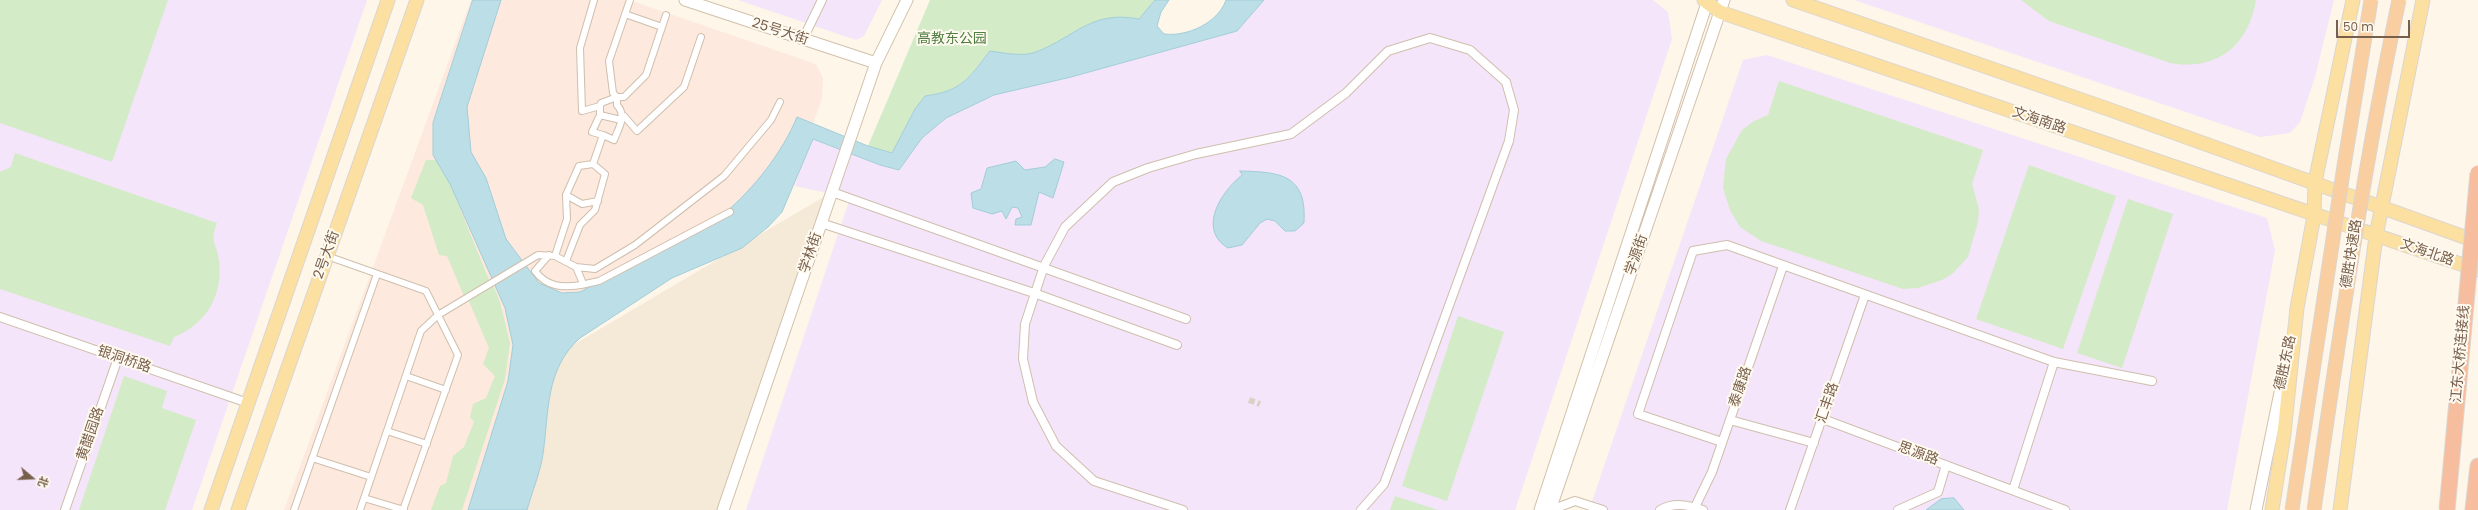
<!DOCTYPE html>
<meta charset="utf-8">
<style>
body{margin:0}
#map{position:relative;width:2478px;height:510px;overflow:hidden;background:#fdf6e9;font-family:Poppins,"Noto Sans SC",sans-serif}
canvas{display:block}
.north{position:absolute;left:12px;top:458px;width:40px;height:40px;-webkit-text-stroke:3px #fffaf0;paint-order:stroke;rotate:109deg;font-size:11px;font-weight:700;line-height:16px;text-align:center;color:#785f4b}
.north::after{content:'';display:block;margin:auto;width:14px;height:18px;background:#785f4b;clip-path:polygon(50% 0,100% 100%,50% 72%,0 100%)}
.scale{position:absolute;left:2336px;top:20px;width:74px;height:18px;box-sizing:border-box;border:2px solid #785f4b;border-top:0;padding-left:5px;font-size:12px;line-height:14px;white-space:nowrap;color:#785f4b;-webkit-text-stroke:3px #fffaf0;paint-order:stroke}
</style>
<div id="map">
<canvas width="2478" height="510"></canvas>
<div class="north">北</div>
<div class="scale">50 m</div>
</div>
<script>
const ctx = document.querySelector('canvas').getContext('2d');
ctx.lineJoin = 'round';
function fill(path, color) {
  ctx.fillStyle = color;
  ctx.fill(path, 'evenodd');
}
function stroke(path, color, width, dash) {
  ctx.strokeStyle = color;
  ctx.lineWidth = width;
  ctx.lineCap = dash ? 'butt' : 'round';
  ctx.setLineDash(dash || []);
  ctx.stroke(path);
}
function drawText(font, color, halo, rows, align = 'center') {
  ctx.font = font + ' Poppins,"Noto Sans SC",sans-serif';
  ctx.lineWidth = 4;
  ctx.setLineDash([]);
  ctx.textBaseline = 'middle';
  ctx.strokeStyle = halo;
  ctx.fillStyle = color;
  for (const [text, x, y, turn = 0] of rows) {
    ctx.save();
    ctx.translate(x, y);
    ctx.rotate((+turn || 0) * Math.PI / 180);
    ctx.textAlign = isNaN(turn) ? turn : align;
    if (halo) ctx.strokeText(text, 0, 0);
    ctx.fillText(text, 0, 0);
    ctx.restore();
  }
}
const residential = new Path2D(`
 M832 192 723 510H527L543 455 547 403 554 374 568 348Z`);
const commercial = new Path2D(`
 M471 0H629L816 64 823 78 822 99 789 187 572 310 500 510H284Z`);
const education = new Path2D(`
 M0 0H367L192 510H0Z
 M738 0H882L864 36 856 40Z
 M1264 0H1653L1668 12 1672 39 1515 510H746L850 198 795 186 802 162 813 139 880 165 899 170 922 138 946 118 994 95 1071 77 1237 31Z
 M1854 0H2334L2315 77 2300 122 2290 133 2260 137Z
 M1767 55 2267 218 2275 250 2227 510H1589L1743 60Z`);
const green = new Path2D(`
 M0 0H168L112 162 0 123Z
 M930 0H1155L1139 19C1092 11 1076 37 1036 52 1023 57 1004 53 990 51 967 79 962 91 925 96L915 109 892 153 868 146Z
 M2021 0H2256C2248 47 2216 71 2170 63L2049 21Z
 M1779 81 1983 150 1972 184 1979 209 1978 222 1968 257 1952 274 1942 280 1918 288 1903 289 1761 241 1740 227 1730 210 1723 188 1726 159 1742 130 1754 121 1768 115Z
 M15 153 217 223C209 244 217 242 219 261 223 296 206 324 174 337L170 346 0 289V172L11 167Z
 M426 160H436L450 184 489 280 464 296 447 256 439 255 423 205 411 198Z
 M2029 165 2116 196 2063 349 1976 319Z
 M2128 199 2173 214 2122 368 2077 353Z
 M493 285 500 302 510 343 505 379 462 510H431L440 486 446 483 453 456 464 447 474 422 470 417 473 404 486 398 495 376 483 364 489 348 468 299Z
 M1458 316 1504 332 1447 501 1402 486Z
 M124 376 167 391 162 408 196 420 165 510H79Z
 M1395 496 1438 510H1390Z`);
const water = new Path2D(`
 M473 0H501L467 107 471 152 486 178 506 239 539 283 562 293 580 292 725 213C755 187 782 153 797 117L868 146 892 153 915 109 925 96C962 91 968 79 990 51 1004 53 1023 57 1036 52 1077 36 1091 10 1139 19L1155 0H1169L1161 12 1157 26 1164 34C1187 37 1218 23 1226 0H1264L1237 31 1071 77 994 95 946 118 922 138 899 170 880 165 813 139 782 212 768 227 742 248 672 278 580 338C545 369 549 412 543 454 540 473 532 492 527 510H468L508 381 513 345 505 308 450 184 433 155V123Z
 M1055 159 1064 162 1053 198 1039 192 1031 225H1015L1016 219 1022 217 1018 208 1012 207 1006 219 1002 211 992 214 973 208 971 193 981 189 987 168 1016 161 1025 170 1045 167Z
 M1240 171C1280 172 1307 174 1304 223L1295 231H1285L1275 221 1267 219 1260 223 1242 245 1228 248C1197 229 1221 192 1242 175Z
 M1954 498 1964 510H1926L1941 499Z`);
const pedestrianTunnel = new Path2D(`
 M1249 400 1260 404`);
const pedestrian = new Path2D(`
 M594 0 580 48 582 111 600 106V115
 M625 14 662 27
 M600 106 601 103 617 97 613 93 609 61 630 0
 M624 116 637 131 684 87 701 37
 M603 135 592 132 600 115 621 120
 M593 164 579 166 566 195 582 204 598 201
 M549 255 535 271C547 287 562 288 581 285L582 281 576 267
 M327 256 426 291 458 355 403 510
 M555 256 567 219 566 195
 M566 261 580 225 595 210 605 174 593 164 603 135 614 140C619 127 627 116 617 105V97H624L646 75 666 15
 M581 285 599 281 730 212
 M406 376 446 390
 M387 431 427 444
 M312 458 371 477
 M364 498 404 510
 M294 510 377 274
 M360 510 421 331 438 315 538 255 555 256 576 267 595 269 635 245 724 176 771 120 780 102`);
const minor = new Path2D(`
 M803 39 822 0
 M832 192 1186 319
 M821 223 1034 293 1177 345
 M0 317 248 403
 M1823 419 2065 510
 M1730 420 1814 443
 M1722 442 1638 414 1693 251 1727 245 2054 362 2152 381
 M2013 490 2054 362
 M1695 507 1712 472 1783 266
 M65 510 118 358
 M1183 510 1094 481 1056 446 1033 402 1023 359 1025 324 1044 266 1065 227 1113 182 1148 168 1196 154 1291 134 1346 93 1388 51 1430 38 1470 50 1506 82 1514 110 1509 141 1384 484 1361 510
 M1551 510 1575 501 1603 510
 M1660 510C1674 502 1688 505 1703 510
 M1790 510 1865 295
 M1898 510 1938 492 1946 465`);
const secondary = new Path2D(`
 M685 0 876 63
 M723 510 876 63 907 0
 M1540 510 1708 0
 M1550 510 1724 0
 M2256 510 2287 358`);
const primary = new Path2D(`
 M1704 0 1720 12 2478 270
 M1793 0 2108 109 2478 242
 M211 510 388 0
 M238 510 417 0
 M2272 510 2284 434 2297 308 2314 216 2315 182 2353 0
 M2340 510 2376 236 2423 0`);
const motorway = new Path2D(`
 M2473 510 2478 466`);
const trunkBridge = new Path2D(`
 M2292 510 2344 166 2371 0
 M2314 510C2339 339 2363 169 2399 0`);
const motorwayBridge = new Path2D(`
 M2447 510 2478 173`);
const streetNames = [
 ["25号大街",780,32,18],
 ["文海南路",2039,121,19],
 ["学林街",811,253,-71],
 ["文海北路",2427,253,19],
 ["德胜快速路",2352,254,-81],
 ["2号大街",327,255,-70],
 ["学源街",1637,255,-71],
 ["江东大桥连接线",2461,354,-85],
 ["银洞桥路",124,360,19],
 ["德胜东路",2286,363,-78],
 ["泰康路",1741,387,-71],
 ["汇丰路",1828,403,-71],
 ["黄醋园路",91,434,-71],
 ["思源路",1918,454,20]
];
const parkNames = [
 ["高教东公园",952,39]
];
fill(residential, '#f5e9d7');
fill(commercial, '#fde9dd');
fill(education, '#f4e5fa');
fill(green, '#d3ebc6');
fill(water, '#bcdee7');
stroke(water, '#a2cdd9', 1);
stroke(pedestrianTunnel, '#dcd0c2', 6, [6, 3]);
stroke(pedestrian, '#cfbfad', 8);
stroke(minor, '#cfbfad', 10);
stroke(secondary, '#d2c0ab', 13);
stroke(primary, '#dcd5d0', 15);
stroke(motorway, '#dcd5d0', 17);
stroke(pedestrian, '#fff', 6);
stroke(minor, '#fff', 8);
stroke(secondary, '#fff', 11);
stroke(primary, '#fbe0a1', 13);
stroke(motorway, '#f7bd9f', 15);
stroke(trunkBridge, '#dcd5d0', 15, []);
stroke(motorwayBridge, '#dcd5d0', 17, []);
stroke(trunkBridge, '#f9cea0', 13);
stroke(motorwayBridge, '#f7bd9f', 15);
drawText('14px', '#785f4b', '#fffaf0', streetNames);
drawText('14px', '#507e42', '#fffaf0', parkNames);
</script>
